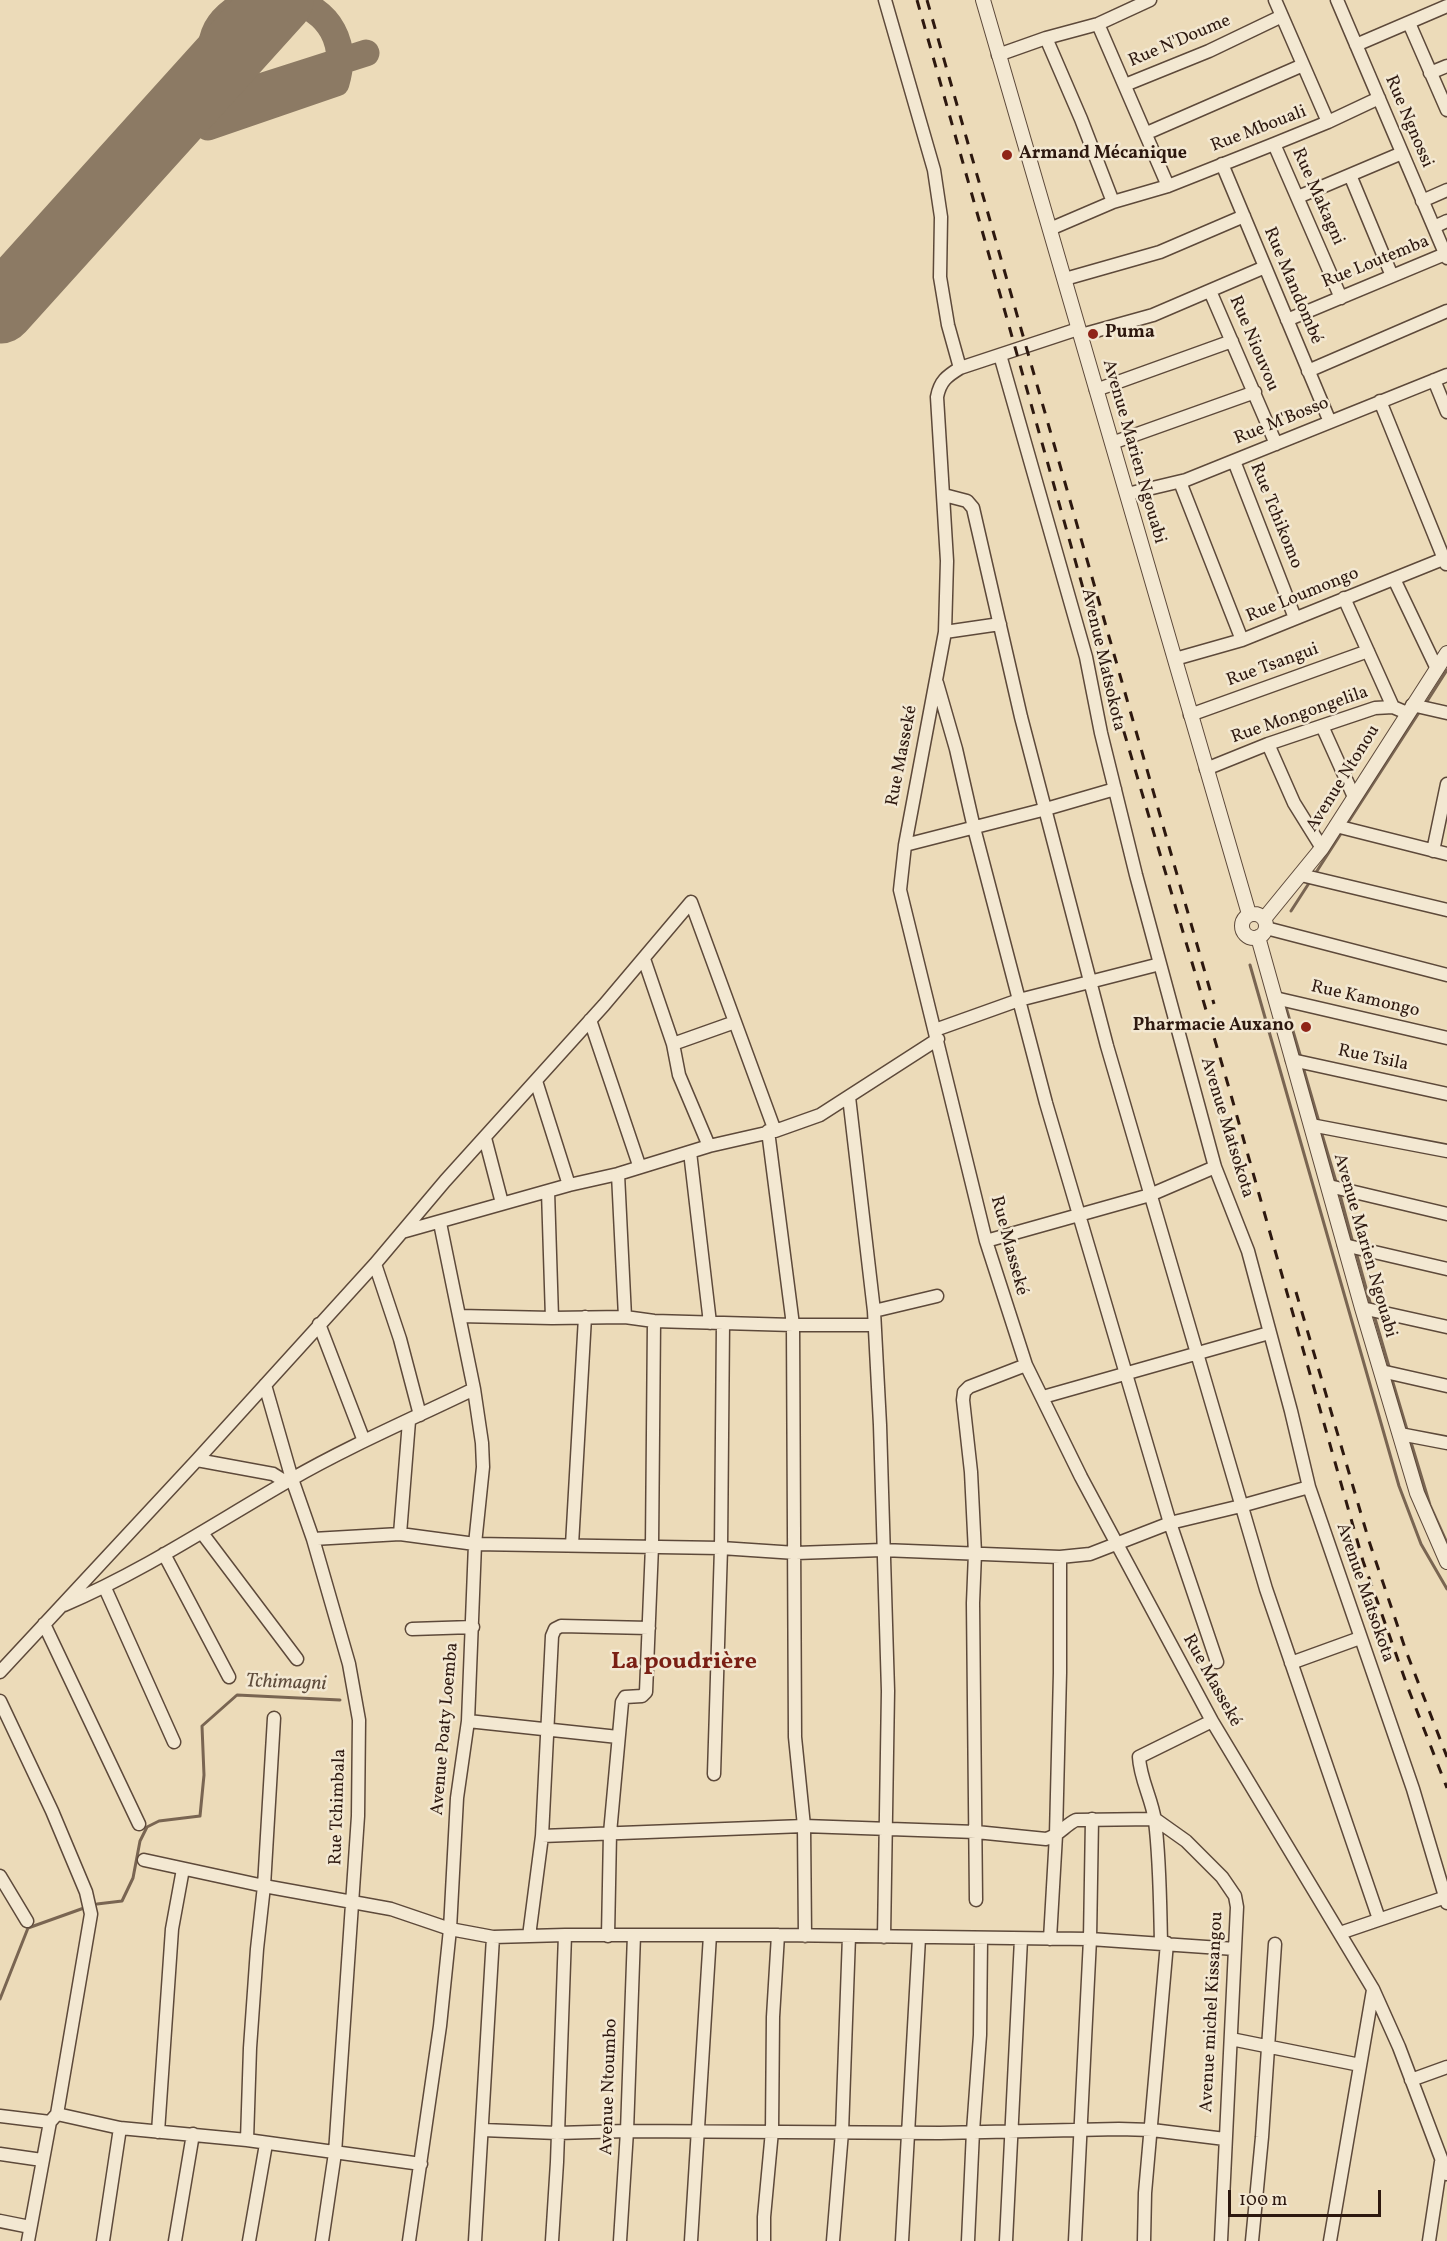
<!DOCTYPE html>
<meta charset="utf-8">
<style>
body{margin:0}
#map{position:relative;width:1447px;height:2241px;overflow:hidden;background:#ecdbb9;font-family:Vollkorn,serif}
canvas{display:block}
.scale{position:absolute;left:1228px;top:2190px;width:153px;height:27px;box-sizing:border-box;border:3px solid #2d180f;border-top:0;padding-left:8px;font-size:18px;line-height:21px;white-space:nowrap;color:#2d180f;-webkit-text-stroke:4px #f3e8d2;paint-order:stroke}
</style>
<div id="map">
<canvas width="1447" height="2241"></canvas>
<div class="scale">100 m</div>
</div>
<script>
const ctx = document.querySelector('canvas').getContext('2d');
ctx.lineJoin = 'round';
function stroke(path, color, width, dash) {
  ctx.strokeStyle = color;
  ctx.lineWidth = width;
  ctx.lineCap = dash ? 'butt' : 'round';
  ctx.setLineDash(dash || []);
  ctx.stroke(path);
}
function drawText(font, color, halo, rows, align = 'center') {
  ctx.font = font + ' Vollkorn,serif';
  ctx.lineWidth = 5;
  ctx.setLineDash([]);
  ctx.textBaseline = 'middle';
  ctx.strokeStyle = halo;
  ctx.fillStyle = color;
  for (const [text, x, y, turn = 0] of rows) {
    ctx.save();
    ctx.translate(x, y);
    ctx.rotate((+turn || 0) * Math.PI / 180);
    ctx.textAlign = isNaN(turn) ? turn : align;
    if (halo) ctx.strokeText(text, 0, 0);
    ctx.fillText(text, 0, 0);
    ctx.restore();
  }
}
const stream = new Path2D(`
 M1426 703 1447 670
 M1347 824 1420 711
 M1315 874 1342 832
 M1291 911 1311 880
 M1250 965 1399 1486 1421 1544 1447 1589
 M1285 1004 1301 1058
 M1303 1067 1319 1122
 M1321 1131 1337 1185
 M1339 1191 1353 1243
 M1356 1252 1371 1306
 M1374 1315 1390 1370
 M1391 1376 1408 1433
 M1410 1439 1430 1505 1447 1543
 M97 1904 122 1901 133 1878 140 1841 147 1827 159 1821 200 1816 204 1775 202 1726 237 1695 340 1700
 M0 1999 28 1928 84 1908`);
const taxiway = new Path2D(`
 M213 74C205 36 218 16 251 0
 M165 127 179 115 191 109 366 53
 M208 127 336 83C348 43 330 11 291 0`);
const runway = new Path2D(`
 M0 309 279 0`);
const minor = new Path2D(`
 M885 0 934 170 941 217 940 277 948 325 960 368
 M1275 0 1328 122
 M1337 0 1447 258
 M1409 23 1447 110
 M1098 24 1168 186
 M1046 38 1081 119 1113 202
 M1356 45 1447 6
 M998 55 1046 38 1098 24 1150 0
 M1430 73 1447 66
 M1125 85 1209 51 1282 16
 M1147 133 1303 65
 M1274 144 1341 298
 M1222 164 1330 422
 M1350 175 1392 276
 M1298 197 1402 153
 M1422 201 1447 190
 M1434 227 1447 221
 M1050 229 1113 202 1168 186 1274 144 1328 122 1379 98
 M1065 279 1160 252 1244 216
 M1210 291 1276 444
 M1287 320 1445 254
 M1078 329 960 368C947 376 940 381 937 397L947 561 945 632 905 845 900 890 986 1241 1026 1365 1081 1477 1212 1721 1373 1989 1399 2047 1447 2174
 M1081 335 1153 315 1265 267
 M1000 355 1086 657 1101 733 1136 875 1215 1167 1248 1251 1291 1411 1309 1487 1413 1789 1447 1903
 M1308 371 1447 311
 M1434 380 1447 412
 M1096 390 1232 341
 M1380 401 1446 564
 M1112 443 1255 392
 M1234 461 1295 618
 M1180 482 1242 640
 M1127 494 1186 480 1447 375
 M944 495 967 501 973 508 1021 717 1107 1046 1266 1589 1379 1919
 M1394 579 1437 669
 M1344 598 1393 707
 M945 632 1000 624
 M1175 659 1242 640 1443 559
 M937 683 956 749 974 828 1046 1103 1170 1523 1217 1662
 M1412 705 1447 713
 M1190 715 1368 651
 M1322 726 1354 797
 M1268 744 1294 803 1322 848
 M1206 769 1268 744 1375 708 1393 707 1407 713
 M1336 826 1447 854
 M905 845 1046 809 1115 789
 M1433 851 1447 784
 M1301 875 1447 910
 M1266 928 1447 975
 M644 959 673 1044 679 1075 709 1146
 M1275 998 1447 1038
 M590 1020 639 1165
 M935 1030 1019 1000 1160 964
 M673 1044 735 1022
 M1292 1060 1447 1094
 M536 1081 569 1185
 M849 1097 874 1311 880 1425 888 1691 884 1937
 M1311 1125 1447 1151
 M768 1131 793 1325 795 1737 804 1826 805 1936
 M485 1138 502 1203
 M690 1152 710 1323
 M618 1174 625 1317
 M1329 1186 1447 1214
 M548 1191 552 1318
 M402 1232 569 1185 618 1174 709 1146 775 1131 820 1115 938 1039
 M986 1241 1150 1195 1215 1167
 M1344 1245 1447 1269
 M375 1264 400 1339 420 1415
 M1362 1308 1447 1327
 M874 1311 937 1296
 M459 1316 552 1318 625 1317 654 1321 793 1325H874
 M319 1324 364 1441
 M1381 1371 1447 1386
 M265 1385 292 1479 313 1539 349 1664 359 1720 358 1816 335 2153 322 2241
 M1043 1397 1269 1333
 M1400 1434 1447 1443
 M197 1460 273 1474 286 1482
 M202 1533 297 1659
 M400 1534 409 1421
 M313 1539 400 1534 475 1544 721 1548 796 1553 882 1550 1060 1557 1090 1554 1170 1523 1241 1506 1309 1487
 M572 1545 585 1317
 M164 1554 229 1677
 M105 1588 174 1742
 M64 1605C144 1571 215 1523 290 1480 349 1446 412 1419 474 1389
 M44 1624 139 1824
 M412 1629 473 1627
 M1291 1663 1360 1638
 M0 1672 197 1460 375 1264 445 1181 604 1005 691 902 775 1131
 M0 1701 52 1811 86 1892 91 1914 57 2114
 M468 1721 618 1737
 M714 1774 721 1548 723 1323
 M542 1836 804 1826 976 1832 1046 1839C1059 1836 1065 1825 1076 1820L1155 1819 1186 1841 1222 1877 1235 1896 1237 1907 1221 2241
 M144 1860 264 1886 391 1909 450 1929 493 1937 565 1935H778L1090 1939 1235 1949
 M0 1876 27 1921
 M976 1900 973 1603 975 1553 971 1472 963 1400 964 1392 969 1387 1026 1365
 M1340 1933 1446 1897
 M529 1936 542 1836 552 1636 555 1629 561 1626 649 1628
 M608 1936 610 1833 622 1702 625 1697 642 1696 646 1692 652 1546 654 1321
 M1050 1939 1056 1835 1060 1673V1557
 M1161 1943C1160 1902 1160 1861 1155 1821 1152 1799 1140 1779 1139 1757L1212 1721
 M1231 2039 1360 2065
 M1411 2080 1447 2067
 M0 2116 50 2122 57 2114 120 2128 247 2140 421 2164
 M483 2130 557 2133 627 2131 940 2133 1119 2129 1152 2130 1225 2139
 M158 2132 172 1929 183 1869
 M247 2140 250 2048 257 1949 264 1886 274 1718
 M0 2154 42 2160
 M0 2221 30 2227
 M28 2241 50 2122
 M103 2241 120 2128
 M175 2241 193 2134
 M249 2241 266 2144
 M409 2241 440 2026 450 1929 457 1798 468 1721 475 1544 483 1467 482 1443 474 1389 440 1223
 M475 2241 493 1937
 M552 2241 557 2162 565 1935
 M620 2241 627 2131 634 1935
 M691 2241 710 1935
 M764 2241V2217L772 2131 773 2017 778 1935
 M833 2241 842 2132 849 1936
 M902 2241 919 1938
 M968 2241 973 2131 980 2035 981 1938
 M1006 2241 1021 1939
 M1075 2241 1090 1939 1092 1819
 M1144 2241 1145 2193 1167 1943
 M1252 2241 1262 2137 1275 1944
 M1330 2241 1373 1990
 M1429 2241 1441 2162`);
const tertiary = new Path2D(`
 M983 0 1249 914
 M1242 926a12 12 0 1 1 24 0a12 12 0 1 1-24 0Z
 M1264 919 1322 848 1447 653
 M1258 937 1362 1308 1417 1493 1447 1562`);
const rail = new Path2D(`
 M917 0 1114 698 1229 1088 1363 1561 1408 1688 1447 1788
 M927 0 1214 1004
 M1296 1292 1369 1541 1406 1651 1447 1757`);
const markers = [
 [1007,155,6,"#8f2418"],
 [1093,334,6,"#8f2418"],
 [1306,1027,6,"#8f2418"]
];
const streetNames = [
 ["Rue N'Doume",1180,42,-23],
 ["Rue Ngnossi",1408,122,67],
 ["Rue Mbouali",1259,130,-21],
 ["Rue Makagni",1317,197,66],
 ["Rue Loutemba",1376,263,-22],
 ["Rue Mandombé",1292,286,67],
 ["Rue Niouvou",1253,344,67],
 ["Rue M'Bosso",1282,422,-22],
 ["Avenue Marien Ngouabi",1133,452,74],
 ["Rue Tchikomo",1275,516,68],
 ["Rue Loumongo",1303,596,-22],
 ["Avenue Matsokota",1102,660,77],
 ["Rue Tsangui",1273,666,-20],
 ["Rue Mongongelila",1300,716,-19],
 ["Rue Masseké",903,756,-79],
 ["Avenue Ntonou",1344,779,-58],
 ["Rue Kamongo",1365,1000,13],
 ["Rue Tsila",1373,1059,12],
 ["Avenue Matsokota",1226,1128,73],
 ["Rue Masseké",1008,1246,75],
 ["Avenue Marien Ngouabi",1364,1246,74],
 ["Avenue Matsokota",1364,1593,71],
 ["Rue Masseké",1211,1681,61],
 ["Avenue Poaty Loemba",446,1729,-85],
 ["Rue Tchimbala",339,1807,-88],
 ["Avenue michel Kissangou",1213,2012,-87],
 ["Avenue Ntoumbo",610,2087,-88]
];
const poiNames = [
 ["Armand Mécanique",1019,155],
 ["Puma",1105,334],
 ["Pharmacie Auxano",1294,1027,"right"]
];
const waterNames = [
 ["Tchimagni",286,1684,2]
];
const districtNames = [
 ["La poudrière",684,1664]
];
stroke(stream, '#796552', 3);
stroke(taxiway, '#8c7a64', 27);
stroke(runway, '#8c7a64', 69);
stroke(minor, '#5d493a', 15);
stroke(tertiary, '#5d493a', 16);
stroke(minor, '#f3e8d2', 12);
stroke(tertiary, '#f3e8d2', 14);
stroke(rail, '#2d180f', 3, [10, 10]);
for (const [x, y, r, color] of markers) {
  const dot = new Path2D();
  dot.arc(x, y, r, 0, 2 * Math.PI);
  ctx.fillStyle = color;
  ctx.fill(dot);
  stroke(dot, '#f3e8d2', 2);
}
drawText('18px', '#2d180f', '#f3e8d2', streetNames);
drawText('bold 18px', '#2d180f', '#f3e8d2', poiNames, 'left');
drawText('italic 20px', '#5f4c3c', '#f3e8d2', waterNames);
drawText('bold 24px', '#7a1f14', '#f3e8d2', districtNames);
</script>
